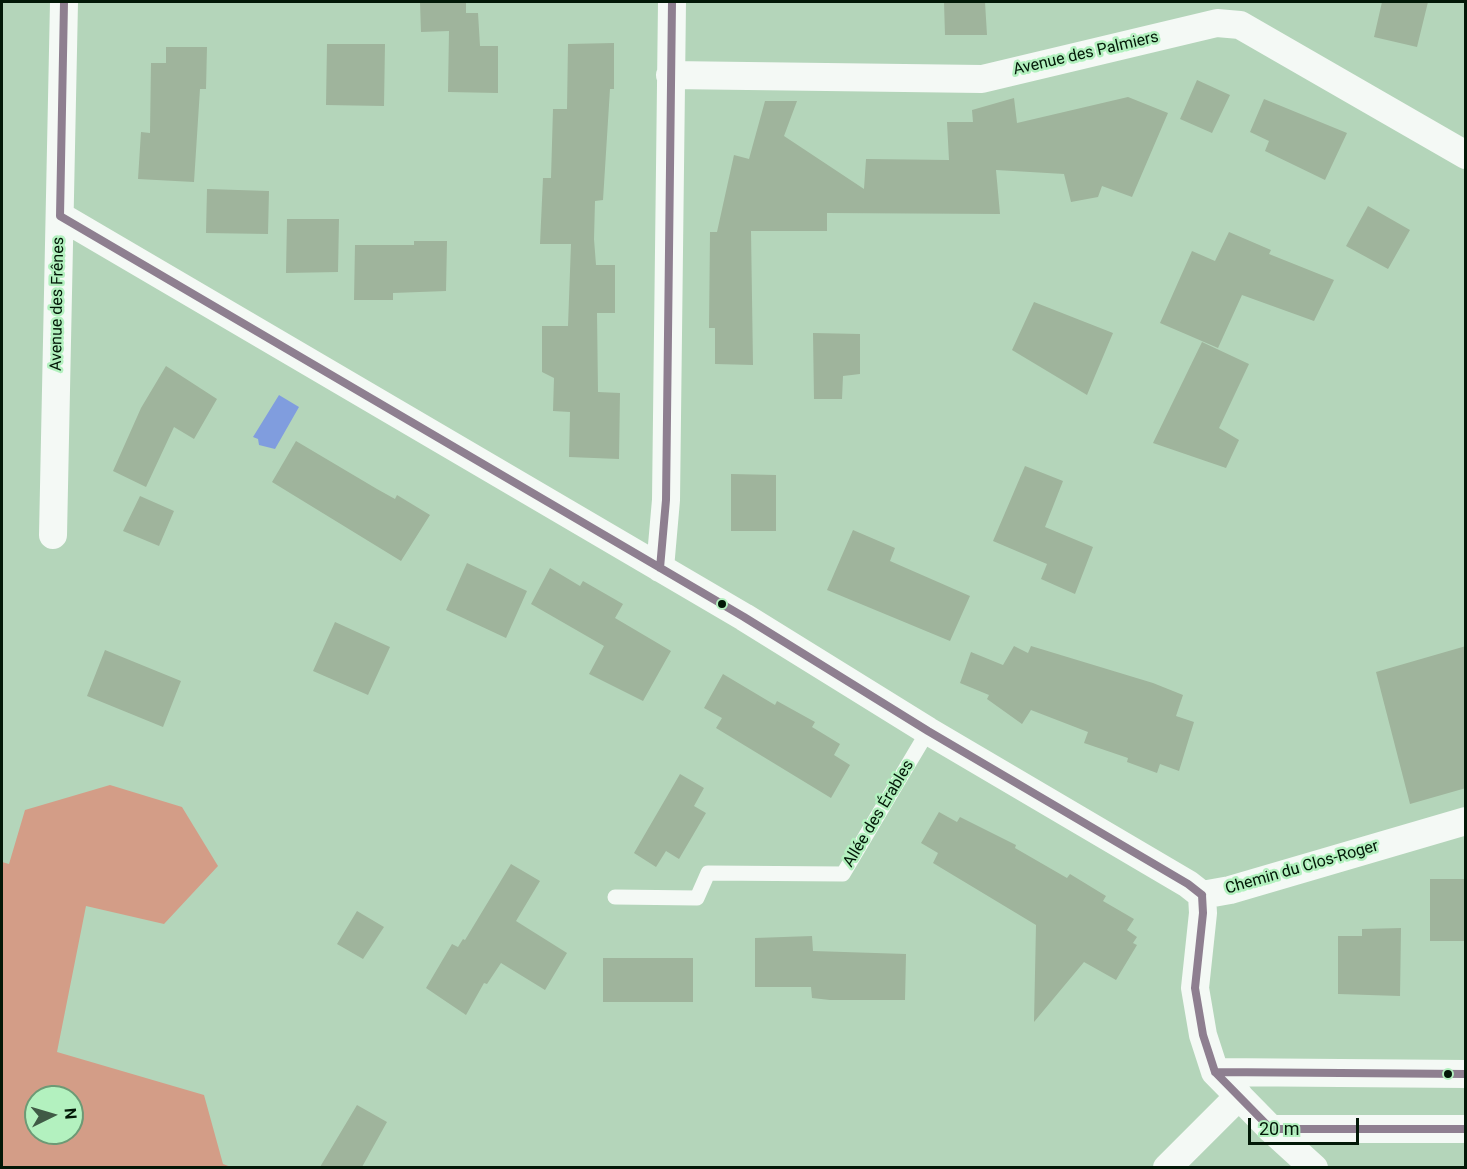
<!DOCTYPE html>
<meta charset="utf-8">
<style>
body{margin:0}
#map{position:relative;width:1467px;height:1169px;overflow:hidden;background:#b4d5ba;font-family:Roboto,sans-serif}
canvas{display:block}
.frame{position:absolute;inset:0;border:3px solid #021807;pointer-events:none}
.north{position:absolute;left:24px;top:1085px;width:60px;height:60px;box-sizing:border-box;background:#b3f1bf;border:2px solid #6c9a75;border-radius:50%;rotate:85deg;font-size:16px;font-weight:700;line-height:24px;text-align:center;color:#021807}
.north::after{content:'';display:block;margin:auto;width:21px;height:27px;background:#405a46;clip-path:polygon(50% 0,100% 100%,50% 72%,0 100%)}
.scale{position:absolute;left:1248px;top:1118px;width:111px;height:27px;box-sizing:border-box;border:3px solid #021807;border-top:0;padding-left:8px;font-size:18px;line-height:21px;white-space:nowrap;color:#021807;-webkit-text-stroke:4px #b3f1bf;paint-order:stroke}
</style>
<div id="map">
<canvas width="1467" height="1169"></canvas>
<div class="frame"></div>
<div class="north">N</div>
<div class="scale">20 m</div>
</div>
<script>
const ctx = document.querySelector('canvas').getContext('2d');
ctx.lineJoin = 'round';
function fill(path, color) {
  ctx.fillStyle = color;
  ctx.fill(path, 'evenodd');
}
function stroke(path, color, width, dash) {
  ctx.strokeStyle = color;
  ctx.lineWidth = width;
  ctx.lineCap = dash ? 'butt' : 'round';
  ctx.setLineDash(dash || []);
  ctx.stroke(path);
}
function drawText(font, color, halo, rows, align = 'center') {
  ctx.font = font + ' Roboto,sans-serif';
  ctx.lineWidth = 5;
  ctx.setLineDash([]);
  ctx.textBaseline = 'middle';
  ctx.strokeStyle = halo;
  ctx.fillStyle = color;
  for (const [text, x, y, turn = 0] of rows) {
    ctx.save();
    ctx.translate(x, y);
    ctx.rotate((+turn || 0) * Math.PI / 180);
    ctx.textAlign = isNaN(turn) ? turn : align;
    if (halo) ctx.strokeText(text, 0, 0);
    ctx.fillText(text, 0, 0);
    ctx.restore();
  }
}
const forest = new Path2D(`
 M110 785 182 807 218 866 164 924 86 906 57 1052 204 1095 223 1164 231 1167H2V862L9 864 25 810ZM36 1097H72V1133H36Z`);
const water = new Path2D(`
 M279 395 299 407 275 449 259 445 258 439 253 437Z`);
const building = new Path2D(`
 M420 2H466V13H478L480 46H498V93L448 92 449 31 421 32Z
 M944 2H985L987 35H945Z
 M1382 2H1428L1417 47 1374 37Z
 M614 43V89H610L603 200 595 201 594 239 596 265H615V313H597L598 392 620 393 619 459 569 457 570 412 553 411 554 378 542 372V326H568L571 244H540L543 178H551L553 109H567L568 44Z
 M327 44H385L384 106 326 105Z
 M166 47H207L206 89H200L194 182 138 179 141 132 150 133 151 63H166Z
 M1197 80 1230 95 1212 133 1180 119Z
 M1128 97 1168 113 1132 197 1102 186 1098 197 1071 202 1064 174 996 170 1000 214 827 213V231H751L753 365 715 364V328H709L710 232H717L734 155 749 159 765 101H797L784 136 864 189 866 159 949 160 947 122H973L972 110 1014 98 1017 123Z
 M1264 99 1347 133 1325 180 1265 151 1269 141 1250 132Z
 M207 189 269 191 268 234 206 233Z
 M1368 206 1410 230 1388 269 1346 246Z
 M287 219H339L338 272 286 273Z
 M1229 232 1271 250 1269 254 1334 280 1314 321 1242 295 1218 348 1160 323 1192 251 1215 261Z
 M414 241H447L446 291 393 293V300H354L355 245H414Z
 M1034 302 1113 333 1087 395 1012 350Z
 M813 333 860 334V374L843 376 842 399H814Z
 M1202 342 1249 364 1219 428 1239 440 1226 468 1153 443Z
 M166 366 217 399 194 439 174 427 146 487 113 471 141 408Z
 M296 441 377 489 395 499 397 495 430 515 401 561 272 482Z
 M1025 466 1063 481 1045 527 1093 547 1075 594 1041 579 1047 564 993 541Z
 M731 474 776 475V531H731Z
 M140 496 174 511 159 546 123 531Z
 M853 530 895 548 890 561 970 596 950 641 827 590Z
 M467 563 527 591 506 638 446 610Z
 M550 568 580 586 583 581 623 604 615 618 671 651 643 701 589 674 604 646 531 604Z
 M335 622 390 647 368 695 313 671Z
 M1014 646 1028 653 1031 646 1153 683 1183 695 1176 716 1194 722 1179 771 1160 764 1157 773 1127 762 1128 758 1084 743 1088 732 1031 710 1022 724 987 699 989 695 960 683 971 652 1003 665Z
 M1466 646V788L1410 804 1376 672Z
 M105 650 181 681 163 727 87 696Z
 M723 674 775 705 777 701 815 722 812 727 840 744 834 755 850 765 831 798 716 728 722 718 704 708Z
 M680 774 704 788 694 806 706 813 679 859 666 851 656 867 634 853Z
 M939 812 957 822 960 817 1016 845 1015 848 1067 878 1070 874 1106 896 1103 901 1134 919 1127 930 1137 937 1133 943 1137 945 1116 980 1084 962 1034 1022 1036 925 933 863 938 853 921 843Z
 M511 864 540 881 516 921 567 953 545 990 501 963 487 984 484 983 466 1015 426 988 452 944 458 947 463 939 465 940Z
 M1430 879H1466V941H1430Z
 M357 911 384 927 363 959 337 944Z
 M1401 928 1400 996 1338 994V936H1362V929Z
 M812 936 813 951 906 954 905 1000H830L812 998 811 987H755V938Z
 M603 958H693V1002H603Z
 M357 1105 387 1122 362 1167H320Z`);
const service = new Path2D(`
 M615 897 697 898 708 873 843 874 928 731`);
const minor = new Path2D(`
 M670 75 982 79 1217 23 1240 25 1466 155
 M60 216 744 617 928 731 1188 884 1202 895
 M53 535 64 2
 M660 568 666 500 672 2
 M1202 895 1203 913 1195 988 1203 1035 1215 1072 1271 1129 1314 1168
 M1202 895 1230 890 1466 821
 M1215 1072 1466 1074
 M1271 1129H1466
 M1167 1168 1239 1096`);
const bus1 = new Path2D(`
 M64 2 60 216 744 617 928 731 1188 884 1202 895
 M660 568 666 500 672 2
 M1202 895 1203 913 1195 988 1203 1035 1215 1072 1271 1129H1466
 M1215 1072 1466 1074`);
const markers = [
 [722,604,5,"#021807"],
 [1448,1074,5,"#021807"]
];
const streetNames = [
 ["Avenue des Palmiers",1086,54,-13],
 ["Avenue des Frênes",58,304,-89],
 ["Allée des Érables",879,814,-59],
 ["Chemin du Clos-Roger",1302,868,-16]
];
fill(forest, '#d39d87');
fill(water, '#809dde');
fill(building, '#9fb49c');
stroke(service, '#f4f9f5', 15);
stroke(minor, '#f4f9f5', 28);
stroke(bus1, '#8e7f90', 8);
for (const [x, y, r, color] of markers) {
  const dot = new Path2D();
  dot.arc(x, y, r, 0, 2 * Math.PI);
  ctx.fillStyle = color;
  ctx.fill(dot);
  stroke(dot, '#b3f1bf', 2);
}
drawText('16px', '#021807', '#b3f1bf', streetNames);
</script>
